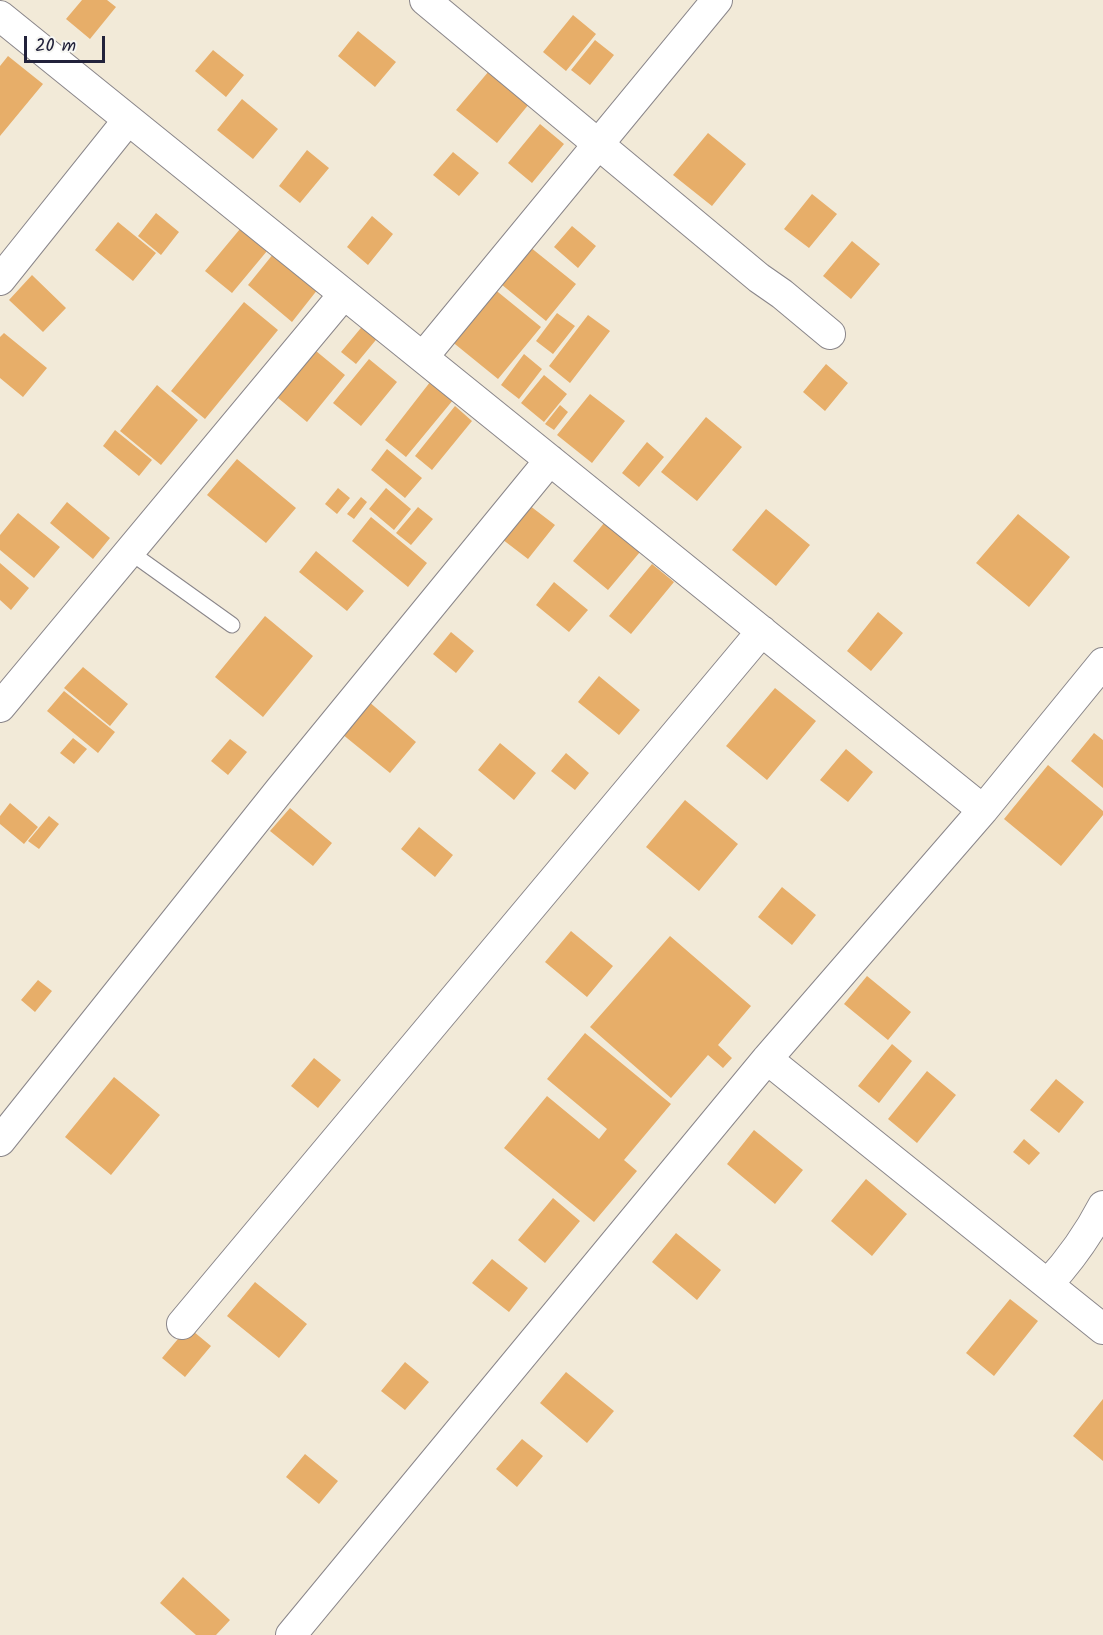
<!DOCTYPE html>
<style>
body{margin:0}
#map{position:relative;width:1103px;height:1635px;overflow:hidden;background:#f2ead8;font-family:Kalam,sans-serif}
canvas{display:block}
.scale{position:absolute;left:24px;top:36px;width:81px;height:27px;box-sizing:border-box;border:3px solid #22223b;border-top:0;padding-left:8px;font-size:18px;line-height:21px;white-space:nowrap;color:#22223b;-webkit-text-stroke:4px #f6f6f2;paint-order:stroke}
</style>
<div id="map">
<canvas width="1103" height="1635"></canvas>
<div class="scale">20 m</div>
</div>
<script>
const ctx = document.querySelector('canvas').getContext('2d');
ctx.lineJoin = 'round';
function fill(path, color) {
  ctx.fillStyle = color;
  ctx.fill(path, 'evenodd');
}
function stroke(path, color, width, dash) {
  ctx.strokeStyle = color;
  ctx.lineWidth = width;
  ctx.lineCap = dash ? 'butt' : 'round';
  ctx.setLineDash(dash || []);
  ctx.stroke(path);
}
const building = new Path2D(`
 M82 0H107L116 7 90 39 66 19Z
 M573 15 596 34 566 71 543 52Z
 M358 31 396 62 375 87 338 56Z
 M595 40 614 55 590 85 571 70Z
 M213 50 244 75 226 97 195 71Z
 M8 56 43 84 0 136V66Z
 M489 71 529 104 497 143 456 110Z
 M242 99 278 129 253 159 217 130Z
 M540 124 564 144 532 183 508 163Z
 M708 133 746 164 712 206 673 175Z
 M307 150 329 168 300 203 279 186Z
 M453 152 479 173 459 196 433 175Z
 M812 194 837 214 809 248 784 229Z
 M156 213 179 232 161 255 138 236Z
 M372 216 393 234 368 265 347 247Z
 M118 222 156 253 133 281 95 250Z
 M572 226 596 246 578 268 554 247Z
 M240 229 267 251 232 293 205 271Z
 M852 241 880 264 851 299 823 276Z
 M530 247 576 284 546 321 501 284Z
 M274 253 318 289 292 322 248 285Z
 M32 275 66 308 43 332 9 300Z
 M493 288 541 327 498 379 450 340Z
 M244 302 278 330 205 419 171 391Z
 M557 313 575 326 553 354 536 341Z
 M588 315 610 331 570 383 549 366Z
 M365 323 380 335 356 364 341 352Z
 M4 333 47 368 23 397 0 378V337Z
 M310 346 345 375 307 422 272 393Z
 M524 354 542 369 519 399 501 385Z
 M369 359 397 382 361 426 333 403Z
 M826 364 848 383 825 411 803 392Z
 M544 375 567 394 544 422 521 403Z
 M434 377 458 394 406 457 385 440Z
 M157 385 198 420 161 465 120 431Z
 M590 394 625 421 592 463 557 435Z
 M560 405 568 412 554 430 545 424Z
 M455 406 472 421 432 470 415 456Z
 M706 417 742 447 697 501 661 472Z
 M115 430 152 460 139 476 103 446Z
 M647 442 664 457 639 487 622 473Z
 M387 449 422 478 405 498 371 470Z
 M237 459 296 508 266 543 207 495Z
 M338 488 350 498 337 514 325 504Z
 M386 488 411 509 394 530 369 509Z
 M361 497 367 502 354 519 347 514Z
 M67 502 110 538 93 559 50 523Z
 M525 502 555 525 528 559 498 536Z
 M418 507 433 519 411 545 396 533Z
 M766 509 810 545 776 586 732 550Z
 M18 513 60 547 34 578 0 550V535Z
 M1018 514 1070 557 1029 607 976 563Z
 M371 517 427 563 408 587 352 541Z
 M609 517 645 546 608 590 573 561Z
 M316 551 364 591 347 611 299 572Z
 M0 563 29 588 11 610 0 600Z
 M652 564 674 582 631 634 609 616Z
 M554 582 588 610 569 632 536 605Z
 M878 612 903 633 871 671 847 651Z
 M265 616 313 656 263 717 215 677Z
 M451 632 474 651 456 673 433 654Z
 M83 667 128 704 110 726 64 688Z
 M599 676 640 710 619 735 578 702Z
 M775 688 816 721 767 780 726 746Z
 M64 691 115 732 98 753 47 711Z
 M368 701 416 742 390 773 342 734Z
 M1094 733 1103 740V788L1071 761Z
 M73 738 87 749 74 764 60 753Z
 M230 739 247 752 228 775 211 761Z
 M500 743 536 773 514 800 478 770Z
 M846 749 873 772 848 802 820 780Z
 M566 753 589 773 575 790 551 771Z
 M1048 765 1103 811V815L1061 866 1004 819Z
 M685 800 738 844 699 891 646 847Z
 M10 803 38 827 24 844 0 824V816Z
 M290 808 332 843 313 866 270 831Z
 M49 816 59 824 39 849 28 841Z
 M419 827 453 855 435 877 401 849Z
 M782 887 816 915 792 945 758 917Z
 M571 931 613 966 587 997 545 962Z
 M670 936 751 1006 718 1045 732 1058 723 1068 708 1055 671 1098 590 1027Z
 M867 976 911 1012 888 1040 844 1004Z
 M38 980 52 991 35 1012 21 1000Z
 M585 1033 671 1104 624 1160 637 1171 594 1222 504 1148 547 1096 599 1139 607 1129 547 1079Z
 M892 1044 912 1061 879 1103 858 1086Z
 M314 1058 341 1080 318 1108 291 1086Z
 M927 1071 956 1095 917 1143 888 1119Z
 M114 1077 160 1115 111 1175 65 1137Z
 M1056 1079 1084 1102 1059 1133 1030 1110Z
 M754 1130 803 1170 775 1204 727 1164Z
 M1024 1139 1040 1153 1029 1165 1013 1152Z
 M866 1179 907 1214 872 1256 831 1221Z
 M553 1198 580 1221 545 1263 518 1240Z
 M676 1233 721 1270 697 1300 652 1262Z
 M492 1259 528 1288 509 1312 472 1283Z
 M255 1282 307 1324 279 1358 227 1316Z
 M1010 1299 1038 1321 994 1376 966 1353Z
 M188 1327 211 1346 185 1377 162 1358Z
 M405 1362 429 1382 405 1410 381 1391Z
 M566 1372 614 1411 587 1443 540 1403Z
 M1103 1399V1461L1073 1436Z
 M522 1439 543 1456 517 1487 496 1469Z
 M305 1454 338 1481 319 1504 286 1477Z
 M183 1577 230 1620 216 1635H196L160 1603Z`);
const lane = new Path2D(`
 M130 552 232 625`);
const street = new Path2D(`
 M425 0 759 278 782 294 830 334
 M0 16 983 810
 M0 280 128 120
 M423 357 717 0
 M0 707 344 294
 M767 1059 1103 1329
 M0 1141 279 791 550 460
 M1048 1284C1070 1260 1088 1235 1103 1206
 M182 1324 762 631
 M291 1635 767 1059 983 810 1103 663`);
fill(building, '#e7ae69');
stroke(lane, '#8a868a', 17);
stroke(street, '#8a868a', 32);
stroke(lane, '#fff', 15);
stroke(street, '#fff', 30);
</script>
